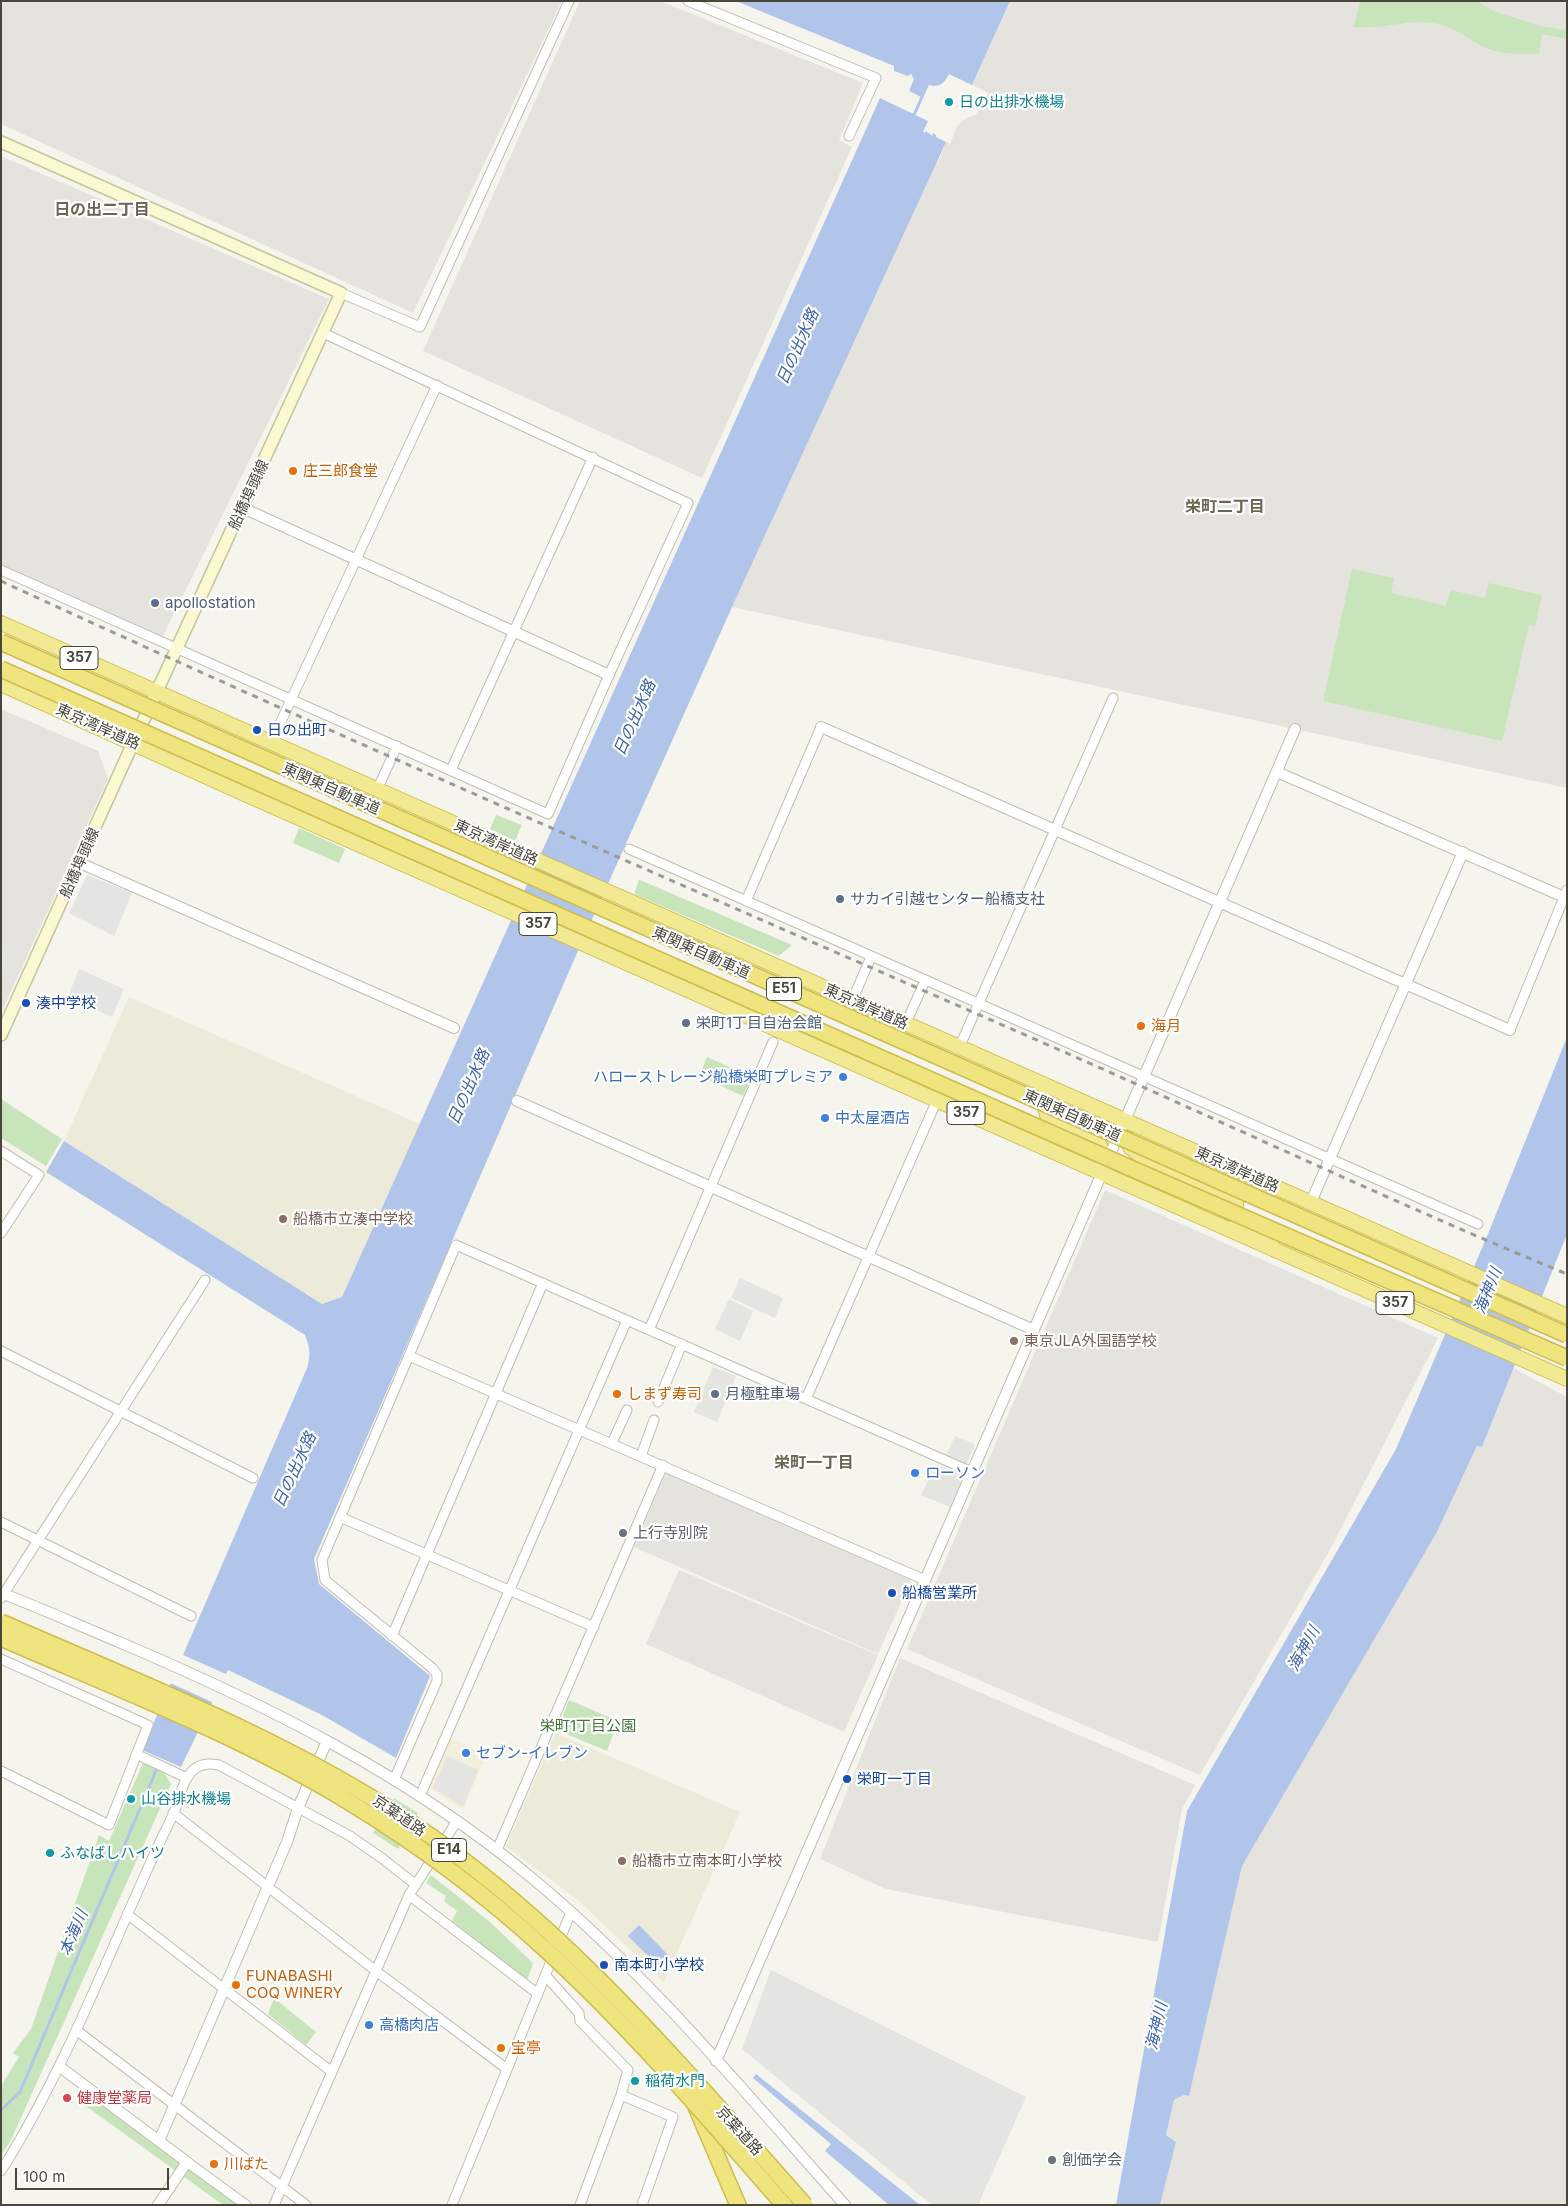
<!DOCTYPE html>
<meta charset="utf-8">
<style>
body{margin:0}
#map{position:relative;width:1568px;height:2206px;overflow:hidden;background:#f5f4ed;font-family:Inter,sans-serif}
canvas{display:block}
.frame{position:absolute;inset:0;border:2px solid #49473b;pointer-events:none}
.scale{position:absolute;left:15px;top:2168px;width:154px;height:22px;box-sizing:border-box;border:2px solid #49473b;border-top:0;padding-left:6px;font-size:15px;line-height:18px;white-space:nowrap;color:#49473b;-webkit-text-stroke:4px #fff;paint-order:stroke}
</style>
<div id="map">
<canvas width="1568" height="2206"></canvas>
<div class="frame"></div>
<div class="scale">100 m</div>
</div>
<script>
const ctx = document.querySelector('canvas').getContext('2d');
ctx.lineJoin = 'round';
function fill(path, color) {
  ctx.fillStyle = color;
  ctx.fill(path, 'evenodd');
}
function stroke(path, color, width, dash) {
  ctx.strokeStyle = color;
  ctx.lineWidth = width;
  ctx.lineCap = dash ? 'butt' : 'round';
  ctx.setLineDash(dash || []);
  ctx.stroke(path);
}
function drawText(font, color, halo, rows, align = 'center') {
  ctx.font = font + ' Inter,"Noto Sans JP",sans-serif';
  ctx.lineWidth = 4.5;
  ctx.setLineDash([]);
  ctx.textBaseline = 'middle';
  ctx.strokeStyle = halo;
  ctx.fillStyle = color;
  for (const [text, x, y, turn = 0] of rows) {
    ctx.save();
    ctx.translate(x, y);
    ctx.rotate((+turn || 0) * Math.PI / 180);
    ctx.textAlign = isNaN(turn) ? turn : align;
    if (halo) ctx.strokeText(text, 0, 0);
    ctx.fillText(text, 0, 0);
    ctx.restore();
  }
}
const commercial = new Path2D(`
 M450 1738 487 1754 463 1810 429 1787Z`);
const industrial = new Path2D(`
 M1 1H562L413 313 1 124Z
 M580 1H660L863 83 839 140 852 147 702 478 423 351Z
 M1010 1H1567V788L732 607 937 159 939 160 946 142 950 144 957 126 966 118 976 115 989 93 972 85Z
 M1 156 329 299 163 636 1 564Z
 M1 709 98 751 108 779 1 1013Z
 M1105 1190 1438 1338 1331 1548 1200 1775 907 1649Z
 M1513 1368 1567 1397V2205H1160L1176 2142 1166 2135 1174 2100 1184 2095 1189 2096 1242 1866 1437 1532 1477 1446 1482 1447Z
 M666 1473 911 1580 878 1654 634 1547Z
 M679 1570 878 1655 844 1732 646 1644Z
 M900 1658 1195 1785 1182 1809 1158 1942 886 1889 820 1859Z`);
const education = new Path2D(`
 M129 997 420 1124 342 1298 322 1304 64 1141Z
 M555 1733 740 1812 664 1982 578 1900 506 1846Z`);
const green = new Path2D(`
 M1360 1H1476L1494 11 1540 26 1567 30V39L1542 34 1539 54C1521 54 1503 55 1486 48 1470 41 1455 27 1438 24 1410 18 1382 30 1354 27Z
 M1352 569 1394 578 1391 593 1446 606 1451 590 1485 598 1489 583 1542 595 1535 626 1529 625 1502 741 1323 701Z
 M496 815 522 825 515 841 490 829Z
 M299 828 345 849 339 863 293 843Z
 M639 880H640L792 945 779 956 634 894Z
 M707 1057 752 1077 743 1096 699 1076Z
 M1 1099 62 1139 46 1166 1 1138Z
 M569 1700 618 1721 607 1751 557 1730Z
 M143 1763 164 1773 171 1784 11 2140 1 2155V2086L19 2057 13 2053 31 2029 99 1835 109 1841Z
 M394 1798 418 1813 398 1849 373 1833Z
 M431 1875 490 1922 533 1963 527 1981 451 1923 457 1911 444 1901 446 1896 426 1883Z
 M274 1998 316 2032 306 2045 268 2014Z
 M90 2094 237 2205H223L83 2104Z`);
const parking = new Path2D(`
 M87 875 132 893 114 936 69 913Z
 M7 947 21 954 11 974 1 969V959Z
 M79 969 124 989 112 1017 68 997Z
 M740 1278 783 1298 775 1318 731 1298Z
 M729 1299 753 1311 740 1341 715 1329Z
 M713 1367 736 1376 717 1422 694 1412Z
 M955 1436 975 1444 966 1465 946 1456Z
 M936 1464 960 1474 962 1480 950 1507 921 1495Z
 M447 1756 478 1770 463 1807 433 1788Z
 M771 1970 1026 2097 978 2205H932L742 2049Z`);
const water = new Path2D(`
 M736 1H1010L972 85 949 74C944 83 940 88 929 85L923 98 909 91 914 79 911 74 908 76 894 71V66Z
 M880 98 928 121 923 132 925 133 926 131 932 136 933 133 936 135V137L946 142 732 607 577 953 314 1559 319 1584 430 1676 396 1758 322 1715 228 1670 181 1767 142 1750 307 1368C311 1355 310 1348 305 1335L46 1172 64 1141 322 1304 342 1297Z
 M1567 1037V1234L1482 1447 1477 1446 1437 1532 1242 1866 1189 2096 1184 2095 1174 2100 1166 2135 1176 2142 1160 2205H1116L1187 1811 1396 1449 1488 1234Z
 M639 1925 668 1955 656 1964 628 1936Z
 M756 2074 920 2205H889L825 2151 831 2144 753 2078Z`);
const pier = new Path2D(`
 M181 1654 228 1675 214 1703 168 1682Z`);
const stream = new Path2D(`
 M913 117 922 97
 M1 2110 20 2092 158 1766`);
const minor = new Path2D(`
 M688 1 876 78 849 136
 M341 293 420 327 569 1
 M1 570 548 814 609 675 688 503 323 333
 M271 743 437 385
 M451 770 593 457
 M377 790 397 746
 M629 849 1478 1224
 M746 901 821 727
 M852 1001 871 957
 M905 1025 925 981
 M1510 1030 1567 890
 M959 1048 1113 698
 M1 1151 39 1175 1 1233
 M649 1330 773 1042
 M1 1351 253 1478
 M409 1356 925 1580
 M806 1399 937 1100
 M658 1402 682 1344
 M612 1443 627 1410
 M641 1456 654 1420
 M340 1517 594 1627
 M1 1522 191 1616
 M1 1598 205 1280
 M392 1636 543 1283
 M1 1659 148 1725 109 1825 1 1771
 M136 1754 187 1778
 M394 1780 437 1681V1674L432 1668 325 1580 322 1560 456 1245 972 1472
 M420 1796 627 1320
 M173 1813 376 1971 507 2069
 M497 1850 663 1465
 M409 1895 538 1994
 M127 1914 332 2072
 M546 1976 579 2013 580 2021 628 2070 621 2095 580 2205
 M76 2030 306 2205
 M621 2095 673 2117 642 2205
 M187 2162 246 2205
 M1 2171C66 2069 108 1954 159 1844 164 1833 170 1822 175 1810 179 1800 181 1788 187 1778 194 1765 205 1762 219 1765L350 1836 383 1859 416 1885
 M274 2205 409 1895 457 1821
 M452 2205 571 1912`);
const tertiary = new Path2D(`
 M243 508 609 675
 M821 727 1510 1030
 M1277 772 1564 897
 M80 863 454 1028
 M517 1101 1034 1330
 M1311 1202 1463 852
 M1 1593C41 1608 80 1626 119 1642 265 1704 410 1776 533 1879 649 1975 745 2093 845 2205
 M716 2061 1295 729
 M60 2067 187 2162 158 2205
 M159 2141 287 1842 298 1808 327 1741`);
const secondary = new Path2D(`
 M1 142 341 293 133 743 1 1035`);
const trunk = new Path2D(`
 M1 623 1567 1316
 M1 684 247 795 1567 1379
 M1042 1096 1047 1115 1050 1120 1095 1139C1103 1147 1103 1155 1103 1166
 M1127 1138 1130 1147 1138 1154 1232 1196 1236 1204 1235 1217 1265 1236 1275 1250`);
const motorway = new Path2D(`
 M696 2107 738 2205`);
const rail = new Path2D(`
 M1 581C350 742 703 894 1055 1048 1226 1123 1394 1203 1567 1274`);
const motorwayBridge = new Path2D(`
 M1 642 1567 1335
 M1 669 1128 1167 1567 1358
 M1 1622C140 1683 283 1738 410 1822 564 1924 683 2068 805 2205
 M1 1638C118 1689 239 1735 349 1802 418 1844 485 1894 545 1949 631 2028 707 2117 784 2205`);
const markers = [
 [949,102,5,"#0f9aa8"],
 [293,471,5,"#e8710a"],
 [155,603,5,"#5c6f8a"],
 [257,730,5,"#1a4fb4"],
 [840,899,5,"#5c6f8a"],
 [26,1003,5,"#1a4fb4"],
 [686,1023,5,"#5c6f8a"],
 [1141,1026,5,"#e8710a"],
 [843,1077,5,"#3f7fe0"],
 [825,1118,5,"#3f7fe0"],
 [283,1219,5,"#8d6e63"],
 [1014,1341,5,"#8d6e63"],
 [617,1394,5,"#e8710a"],
 [715,1394,5,"#5c6f8a"],
 [915,1473,5,"#3f7fe0"],
 [623,1533,5,"#6b7280"],
 [892,1593,5,"#1a4fb4"],
 [466,1753,5,"#3f7fe0"],
 [847,1779,5,"#1a4fb4"],
 [131,1799,5,"#0f9aa8"],
 [50,1853,5,"#0f9aa8"],
 [622,1861,5,"#8d6e63"],
 [604,1965,5,"#1a4fb4"],
 [236,1985,5,"#e8710a"],
 [369,2025,5,"#3f7fe0"],
 [501,2048,5,"#e8710a"],
 [635,2081,5,"#0f9aa8"],
 [67,2098,5,"#e0444e"],
 [1052,2160,5,"#6b7280"],
 [214,2164,5,"#e8710a"]
];
const shields = [
 [79,658,38],
 [538,924,38],
 [784,989,35],
 [966,1113,38],
 [1395,1303,38],
 [449,1850,35]
];
const shieldNames = [
 ["357",79,658],
 ["357",538,924],
 ["E51",784,989],
 ["357",966,1113],
 ["357",1395,1303],
 ["E14",449,1850]
];
const cultureNames = [
 ["日の出排水機場",959,102],
 ["山谷排水機場",141,1799],
 ["ふなばしハイツ",60,1853],
 ["稲荷水門",645,2081]
];
const foodNames = [
 ["庄三郎食堂",303,471],
 ["海月",1151,1026],
 ["しまず寿司",627,1394],
 ["FUNABASHI",246,1976],
 ["COQ WINERY",246,1993],
 ["宝亭",511,2048],
 ["川ばた",224,2164]
];
const streetNames = [
 ["船橋埠頭線",249,495,-65],
 ["東京湾岸道路",98,727,24],
 ["東関東自動車道",331,789,24],
 ["東京湾岸道路",496,843,24],
 ["船橋埠頭線",80,863,-66],
 ["東関東自動車道",701,953,24],
 ["東京湾岸道路",866,1007,24],
 ["東関東自動車道",1072,1116,24],
 ["東京湾岸道路",1237,1170,24],
 ["京葉道路",399,1816,34],
 ["京葉道路",739,2131,48]
];
const serviceNames = [
 ["apollostation",165,603],
 ["サカイ引越センター船橋支社",850,899],
 ["栄町1丁目自治会館",696,1023],
 ["月極駐車場",725,1394]
];
const transitNames = [
 ["日の出町",267,730],
 ["湊中学校",36,1003],
 ["船橋営業所",902,1593],
 ["栄町一丁目",857,1779],
 ["南本町小学校",614,1965]
];
const shopNames = [
 ["ハローストレージ船橋栄町プレミア",833,1077,"right"],
 ["中太屋酒店",835,1118],
 ["ローソン",925,1473],
 ["セブン-イレブン",476,1753],
 ["高橋肉店",379,2025]
];
const educationNames = [
 ["船橋市立湊中学校",293,1219],
 ["東京JLA外国語学校",1024,1341],
 ["船橋市立南本町小学校",632,1861]
];
const worshipNames = [
 ["上行寺別院",633,1533],
 ["創価学会",1062,2160]
];
const parkNames = [
 ["栄町1丁目公園",588,1726]
];
const healthNames = [
 ["健康堂薬局",77,2098]
];
const neighbourhoodNames = [
 ["日の出二丁目",102,210],
 ["栄町二丁目",1225,507],
 ["栄町一丁目",814,1463]
];
const waterNames = [
 ["日の出水路",798,347,-66],
 ["日の出水路",635,718,-66],
 ["日の出水路",469,1087,-66],
 ["海神川",1488,1291,-68],
 ["日の出水路",295,1470,-65],
 ["海神川",1304,1649,-61],
 ["本海川",74,1933,-67],
 ["海神川",1157,2026,-77]
];
fill(commercial, '#f4efdb');
fill(industrial, '#e5e3de');
fill(education, '#ecebd9');
fill(green, '#c8e4bb');
fill(parking, '#e4e4e0');
fill(water, '#b1c5ea');
fill(pier, '#f5f4ed');
stroke(stream, '#b1c5ea', 3);
stroke(minor, '#c0beb0', 11);
stroke(tertiary, '#c0beb0', 12);
stroke(secondary, '#c7c59b', 14);
stroke(trunk, '#cebd4d', 16);
stroke(motorway, '#cebd4d', 18);
stroke(minor, '#fff', 9);
stroke(tertiary, '#fff', 10);
stroke(secondary, '#faf9d2', 11);
stroke(trunk, '#f2ea92', 14);
stroke(motorway, '#efe47d', 15);
stroke(rail, '#9a9a9a', 3, [6, 6]);
stroke(motorwayBridge, '#cebd4d', 18, []);
stroke(motorwayBridge, '#efe47d', 15);
for (const [x, y, r, color] of markers) {
  const dot = new Path2D();
  dot.arc(x, y, r, 0, 2 * Math.PI);
  ctx.fillStyle = color;
  ctx.fill(dot);
  stroke(dot, '#fff', 2);
}
for (const [x, y, w] of shields) {
  const box = new Path2D();
  box.roundRect(x - w / 2, y - 11.5, w, 23, 4);
  ctx.fillStyle = '#fff';
  ctx.fill(box);
  stroke(box, '#49473b', 1);
}
drawText('bold 14px', '#49473b', null, shieldNames);
drawText('15px', '#0d838f', '#fff', cultureNames, 'left');
drawText('15px', '#c56008', '#fff', foodNames, 'left');
drawText('15px', '#49473b', '#fff', streetNames);
drawText('15px', '#4e5e75', '#fff', serviceNames, 'left');
drawText('15px', '#164399', '#fff', transitNames, 'left');
drawText('15px', '#366cbe', '#fff', shopNames, 'left');
drawText('15px', '#785e54', '#fff', educationNames, 'left');
drawText('15px', '#5b616d', '#fff', worshipNames, 'left');
drawText('15px', '#3d7633', '#fff', parkNames);
drawText('15px', '#be3a42', '#fff', healthNames, 'left');
drawText('bold 16px', '#6b6753', '#fff', neighbourhoodNames);
drawText('italic 16px', '#3e63ab', '#fff', waterNames);
</script>
